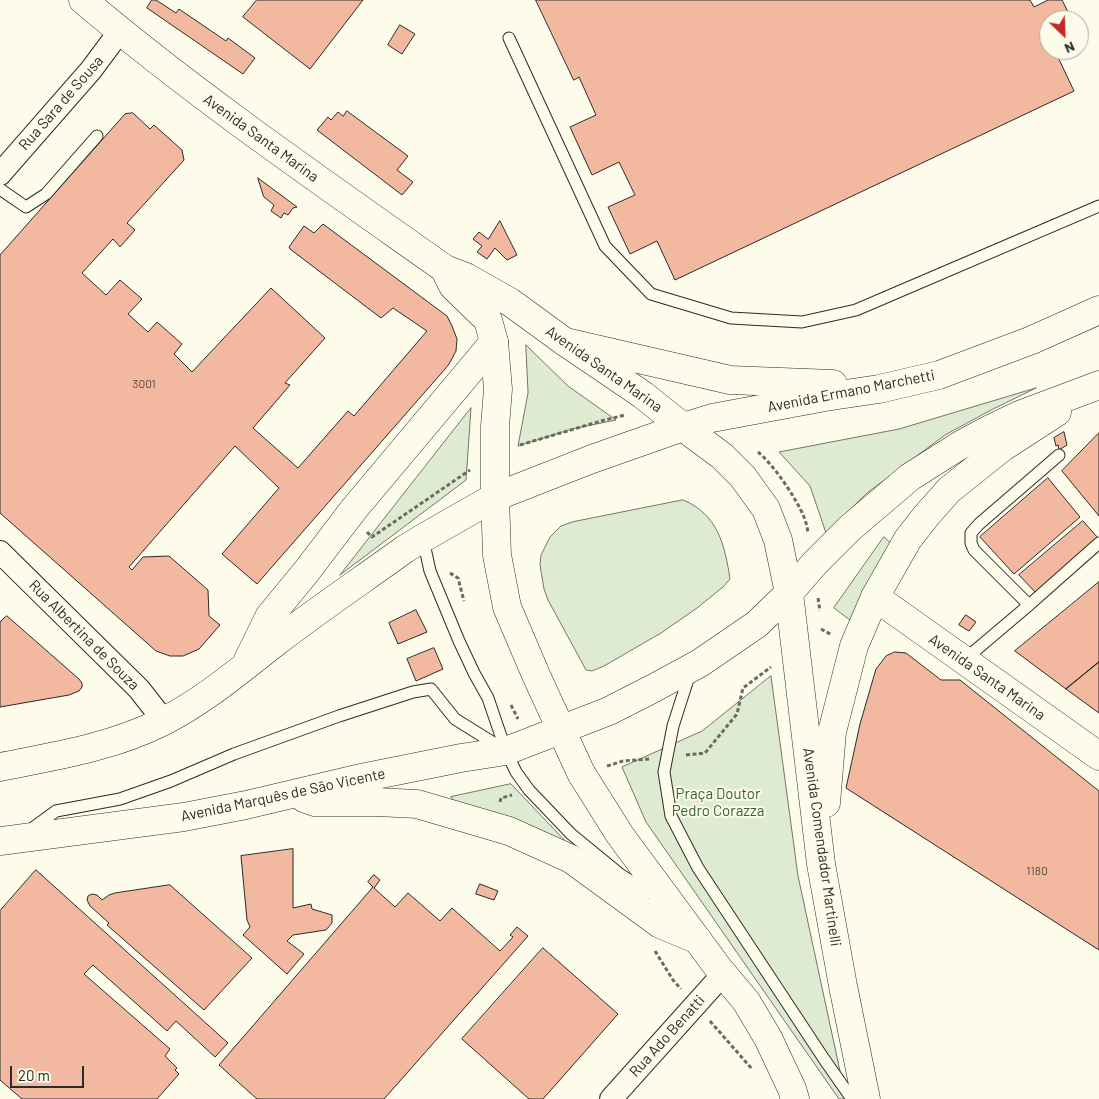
<!DOCTYPE html>
<meta charset="utf-8">
<style>
body{margin:0}
#map{position:relative;width:1099px;height:1099px;overflow:hidden;background:#fdfbea;font-family:Barlow,sans-serif}
canvas{display:block}
.north{position:absolute;left:1039px;top:10px;width:50px;height:50px;box-sizing:border-box;background:#fdfbea;border:1px solid #a9a89e;border-radius:50%;rotate:156deg;font-size:14px;font-weight:700;line-height:20px;text-align:center;color:#2b2b2b}
.north::after{content:'';display:block;margin:auto;width:18px;height:22px;background:#c62828;clip-path:polygon(50% 0,100% 100%,50% 72%,0 100%)}
.scale{position:absolute;left:10px;top:1066px;width:74px;height:22px;box-sizing:border-box;border:2px solid #2b2b2b;border-top:0;padding-left:6px;font-size:15px;line-height:18px;white-space:nowrap;color:#2b2b2b;-webkit-text-stroke:4px #fdfbea;paint-order:stroke}
</style>
<div id="map">
<canvas width="1099" height="1099"></canvas>
<div class="north">N</div>
<div class="scale">20 m</div>
</div>
<script>
const ctx = document.querySelector('canvas').getContext('2d');
ctx.lineJoin = 'round';
function fill(path, color) {
  ctx.fillStyle = color;
  ctx.fill(path, 'evenodd');
}
function stroke(path, color, width, dash) {
  ctx.strokeStyle = color;
  ctx.lineWidth = width;
  ctx.lineCap = dash ? 'butt' : 'round';
  ctx.setLineDash(dash || []);
  ctx.stroke(path);
}
function drawText(font, color, halo, rows, align = 'center') {
  ctx.font = font + ' Barlow,sans-serif';
  ctx.lineWidth = 4;
  ctx.setLineDash([]);
  ctx.textBaseline = 'middle';
  ctx.strokeStyle = halo;
  ctx.fillStyle = color;
  for (const [text, x, y, turn = 0] of rows) {
    ctx.save();
    ctx.translate(x, y);
    ctx.rotate((+turn || 0) * Math.PI / 180);
    ctx.textAlign = isNaN(turn) ? turn : align;
    if (halo) ctx.strokeText(text, 0, 0);
    ctx.fillText(text, 0, 0);
    ctx.restore();
  }
}
const green = new Path2D(`
 M526 345 568 386 616 420 572 429 518 446 528 393Z
 M1036 388 991 410 945 435 867 493 826 533 810 486 779 452 899 429Z
 M471 408 466 480 340 575Z
 M683 500C718 514 725 546 730 579L723 587 697 608 661 633 604 666 592 671 586 670 548 600 544 589 540 565 541 555 550 537 561 526 572 522Z
 M884 537 893 545 850 620 834 608Z
 M771 676 798 876 846 1099H839L646 822 622 767 702 731Z
 M511 784 571 847 458 807 451 797Z`);
const building = new Path2D(`
 M152 0H156L176 13 179 9 226 41 228 38 255 58 243 74 147 8Z
 M257 0H363L310 69 243 17Z
 M536 0H1030L1034 7 1048 0H1062L1072 20H1049V50H1062L1056 53 1074 91 675 280 657 241 630 254 608 207 635 195 619 162 592 175 570 127 596 115 579 77 574 80Z
 M400 25 415 34 402 54 388 45Z
 M347 111 408 156 397 170 413 182 402 195 317 130 328 117 331 120 338 112 343 116Z
 M133 113 150 129 154 125 182 150 184 160 127 223 135 230 120 247 113 239 82 273 106 295 120 280 142 299 128 314 148 332 157 322 182 344 174 354 192 372 271 288 325 338 285 383 290 385 253 428 298 468 348 411 354 416 427 331 393 308 381 318 290 249 289 247 304 226 314 233 323 224 447 316 452 326 457 339 456 351 449 364 445 369 257 584 222 554 279 488 235 446 129 567 132 570 143 557 169 556 208 590 209 616 220 625 199 649 183 656H170L156 651 0 513V255L125 114Z
 M258 178 297 207 293 208 288 215 284 213 281 218 271 211 274 205 264 197Z
 M500 221 517 255 507 260 495 248 487 259 477 252 482 246 473 239 479 232 488 239Z
 M1064 432 1067 445 1059 450 1058 445 1056 446 1054 438Z
 M1099 433V516L1062 471Z
 M1048 478 1080 517 1014 574 980 537Z
 M1083 521 1098 538 1037 594 1019 575Z
 M1099 582V662L1066 689 1015 651Z
 M416 610 427 632 398 644 389 623Z
 M966 615 976 622 969 631 959 625Z
 M7 616 79 679 82 683V687L79 691 69 695 0 707V622L5 617Z
 M434 648 443 669 416 681 407 659Z
 M895 652 906 653 941 680H960L1099 791V950L846 788 860 724 876 669 886 656Z
 M1099 662V713L1066 689Z
 M293 849V908L311 904 312 909 332 915V923L326 930 293 935 287 941 304 954 287 974 243 935 250 927 247 920 241 856Z
 M36 870 228 1043 215 1057 176 1021 167 1031 93 965 84 974 170 1049 165 1056 177 1068 175 1070 179 1074 157 1099H22L0 1080V911Z
 M374 875 380 880 374 888 395 907 408 893 440 921 452 908 500 951 513 937 510 935 517 927 528 936 384 1099H257L219 1065 373 887 368 882Z
 M480 884 498 891 494 900 476 894Z
 M170 885 252 958 204 1010 107 925 109 923 90 906 87 900 88 896 92 894 97 895 102 900 109 895 115 893Z
 M543 948 618 1014 543 1099H529L462 1039Z`);
const path = new Path2D(`
 M520 445 601 421 625 415
 M758 452C774 465 796 498 804 517 806 522 807 527 808 532
 M367 532 372 537 470 470
 M450 573 458 578 464 601
 M818 598 820 611
 M821 629 832 635
 M511 705 518 719
 M686 755 705 753 737 714 743 688 771 667
 M607 766 623 761 650 759
 M500 802 501 798 512 795
 M655 951 673 980 681 989
 M710 1021 752 1069`);
const lane = new Path2D(`
 M509 38 605 246 651 294 731 318 802 322 856 310 1099 206
 M0 189 26 207 46 194 97 136
 M423 539 430 571 459 641 474 673 488 698 506 751 516 772 529 790 571 834 621 875 655 896
 M1029 605 974 550 971 543V533L979 524 1059 455
 M964 660 1029 605 1099 543
 M690 673 673 726 664 772 671 816 698 868 824 1059 852 1099
 M30 830 56 811 120 799 171 781 234 754 339 716 413 692 431 689 455 719 500 747`);
const street = new Path2D(`
 M0 174 91 70 120 31
 M0 552 139 689 164 721
 M611 1099 724 973`);
const secondary = new Path2D(`
 M83 0C198 97 322 182 445 269L466 277 510 302 565 342 643 395 683 427
 M445 270 453 286 488 320 494 342 498 389 495 426V497
 M875 597 1099 756`);
const primary = new Path2D(`
 M565 342 730 380 833 384
 M683 427 722 456 743 477 766 509 778 540 789 593 821 864 843 986 866 1099
 M495 497 497 555 507 607 536 675 581 773 620 835 719 969 746 1001 768 1038 792 1089 795 1099
 M248 660 269 617 306 572 354 509 494 342
 M0 767C56 756 113 747 164 721 205 700 240 670 276 642 318 610 362 580 405 549L423 538 495 497 592 459 683 427 712 418 825 397 879 389 939 375 1032 340 1099 310
 M304 798 315 802H377L417 804 509 831 571 859 660 924 698 940
 M826 803 832 732 854 646 875 597 908 539 926 516 949 490 1003 447 1057 412
 M0 841 184 817 246 805 356 779 461 758 506 751 609 711 654 688 700 663 757 624 789 593 815 563 850 528 910 477 962 444 990 429 1019 415 1099 385`);
const numberNames = [
 ["3001",144,384],
 ["1180",1037,871]
];
const streetNames = [
 ["Rua Sara de Sousa",61,103,-49],
 ["Avenida Santa Marina",261,138,36],
 ["Avenida Santa Marina",604,369,35],
 ["Avenida Ermano Marchetti",851,391,-11],
 ["Rua Albertina de Souza",84,635,45],
 ["Avenida Santa Marina",987,677,35],
 ["Avenida Marquês de São Vicente",283,795,-12],
 ["Avenida Comendador Martinelli",822,847,82],
 ["Rua Ado Benatti",667,1036,-48]
];
const parkNames = [
 ["Praça Doutor",718,794],
 ["Pedro Corazza",718,811]
];
fill(green, '#deebd1');
stroke(green, '#74746e', 1);
fill(building, '#f2b8a0');
stroke(building, '#2b2b2b', 1);
stroke(lane, '#2b2b2b', 13);
stroke(street, '#2b2b2b', 24);
stroke(secondary, '#2b2b2b', 29);
stroke(primary, '#2b2b2b', 29);
stroke(path, '#6a6964', 3, [4, 2.5]);
stroke(lane, '#fdfbea', 11);
stroke(street, '#fdfbea', 22);
stroke(secondary, '#fdfbea', 28);
stroke(primary, '#fdfbea', 28);
drawText('12px', '#5d4e48', null, numberNames);
drawText('15px', '#2b2b2b', '#fdfbea', streetNames);
drawText('15px', '#34623c', '#fdfbea', parkNames);
</script>
